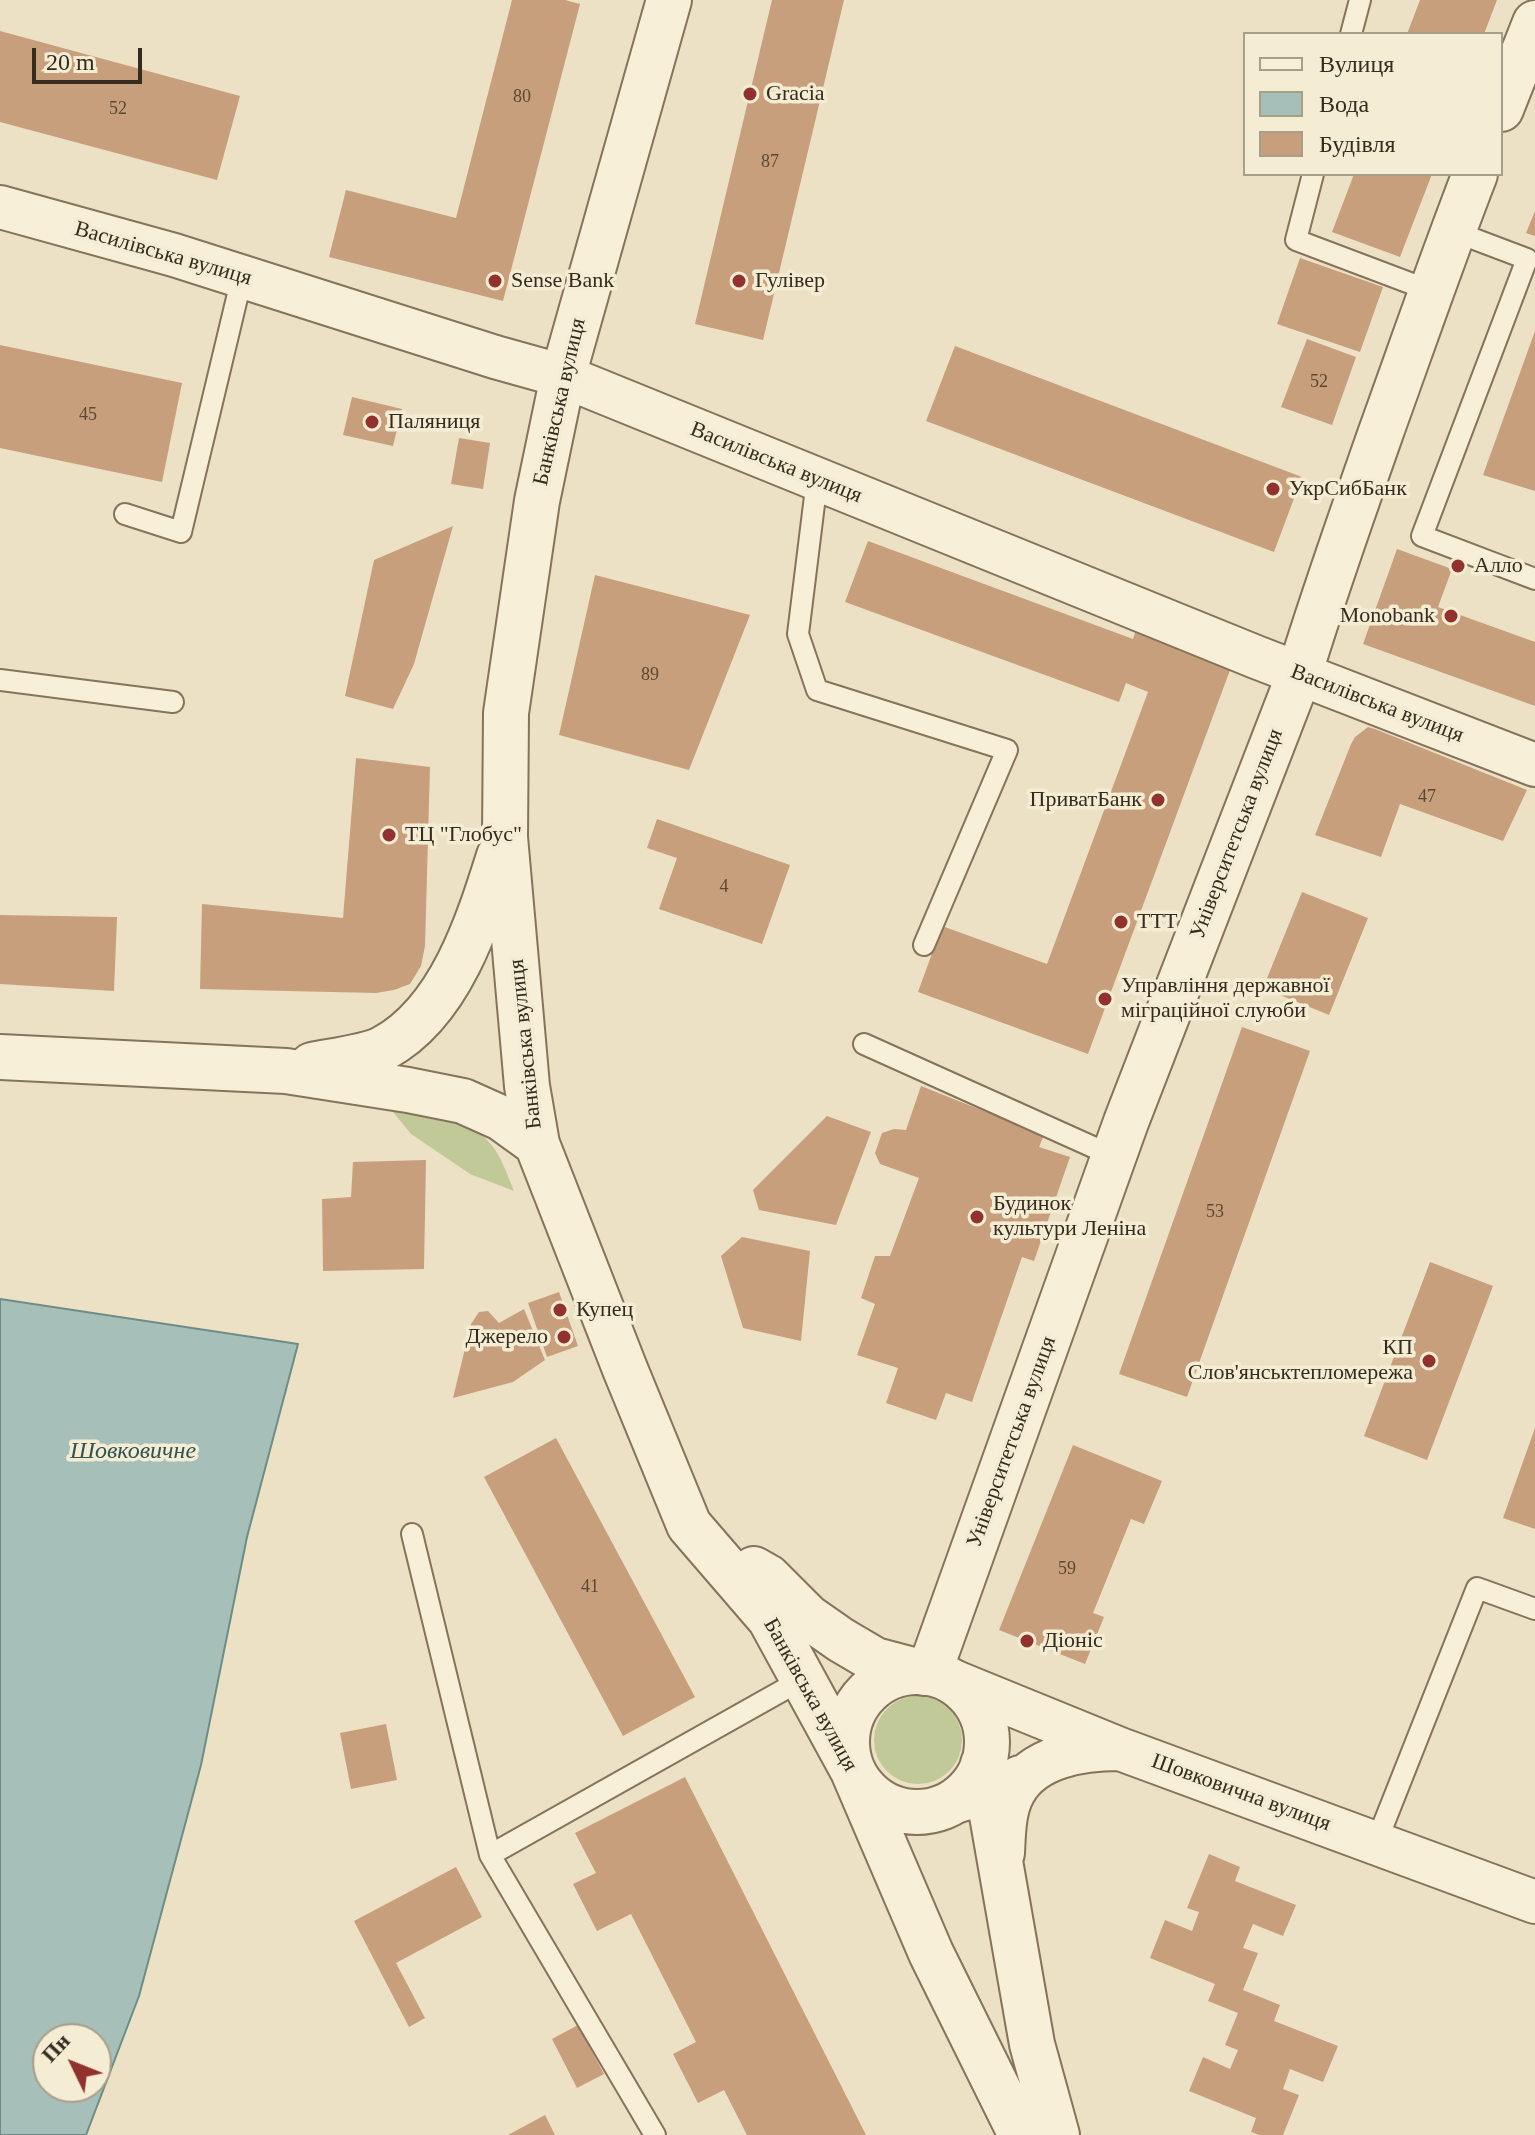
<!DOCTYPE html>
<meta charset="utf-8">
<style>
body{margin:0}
#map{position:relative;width:1535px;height:2135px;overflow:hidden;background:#ece1c4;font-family:Georgia,serif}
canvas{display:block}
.legend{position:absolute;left:1243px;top:32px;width:260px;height:144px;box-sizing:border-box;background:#f4ecd3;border:2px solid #a89f8b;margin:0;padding:10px 14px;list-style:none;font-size:24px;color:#362b1f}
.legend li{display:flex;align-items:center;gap:16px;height:40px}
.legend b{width:40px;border:2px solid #a89f8b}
.north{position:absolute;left:32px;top:2023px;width:80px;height:80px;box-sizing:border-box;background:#f4ecd3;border:2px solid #a89f8b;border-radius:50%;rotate:313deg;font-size:22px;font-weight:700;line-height:32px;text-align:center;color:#362b1f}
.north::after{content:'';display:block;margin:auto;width:28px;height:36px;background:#91322e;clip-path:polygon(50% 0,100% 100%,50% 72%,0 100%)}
.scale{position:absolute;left:32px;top:48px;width:110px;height:36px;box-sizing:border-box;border:4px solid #362b1f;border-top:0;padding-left:10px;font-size:24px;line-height:28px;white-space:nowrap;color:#362b1f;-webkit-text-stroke:6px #f4ecd3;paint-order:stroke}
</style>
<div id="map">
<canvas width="1535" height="2135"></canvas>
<ul class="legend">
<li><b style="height:10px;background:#f7efd7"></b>Вулиця</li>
<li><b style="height:22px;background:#a6bfb9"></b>Вода</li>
<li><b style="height:22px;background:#c89f7c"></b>Будівля</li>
</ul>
<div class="north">Пн</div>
<div class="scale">20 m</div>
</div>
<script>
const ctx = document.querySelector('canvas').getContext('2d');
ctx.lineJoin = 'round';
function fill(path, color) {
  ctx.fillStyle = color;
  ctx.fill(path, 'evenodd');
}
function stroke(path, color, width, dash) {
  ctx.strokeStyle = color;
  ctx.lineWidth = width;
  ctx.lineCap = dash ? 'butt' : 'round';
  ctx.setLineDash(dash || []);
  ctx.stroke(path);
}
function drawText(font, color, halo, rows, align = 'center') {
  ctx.font = font + ' Georgia,serif';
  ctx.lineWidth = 7;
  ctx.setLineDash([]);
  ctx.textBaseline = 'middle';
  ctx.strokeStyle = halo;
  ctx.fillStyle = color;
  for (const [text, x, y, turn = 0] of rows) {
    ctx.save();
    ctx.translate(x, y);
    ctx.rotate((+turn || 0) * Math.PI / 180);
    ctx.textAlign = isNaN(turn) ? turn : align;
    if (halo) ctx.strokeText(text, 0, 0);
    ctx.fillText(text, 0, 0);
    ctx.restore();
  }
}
const green = new Path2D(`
 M384 1101C417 1108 464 1115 488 1141 501 1154 507 1175 514 1191L470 1174 411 1134Z
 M874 1740a44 44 0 1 1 88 0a44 44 0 1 1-88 0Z`);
const water = new Path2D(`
 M0 1299 298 1344 247 1537 201 1765 139 1996 86 2135H0ZM48 2039H96V2087H48Z`);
const building = new Path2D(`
 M512 0H565L580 4 503 301 329 257 346 190 456 218Z
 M772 0H844L763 340 695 324Z
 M1420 0H1497L1484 34H1407Z
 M0 31 240 96 217 180 0 122Z
 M1354 174H1432L1400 257 1332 232Z
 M1535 211V236L1526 233Z
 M1300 258 1383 287 1360 352 1277 324Z
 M1535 331V491L1483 475Z
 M1307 339 1356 357 1332 425 1281 407Z
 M0 345 182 383 162 482 0 448Z
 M955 346 1302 477 1274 552 926 421Z
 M352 397 402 409 393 446 343 435Z
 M459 438 490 443 483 489 451 484Z
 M453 526 414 664 393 709 345 696 374 560Z
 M868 541 1133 639 1137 627 1233 662 1088 1054 918 992 942 926 1047 964 1148 692 1126 683 1119 702 845 602Z
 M1397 549 1452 569 1438 607 1535 642V706L1363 644Z
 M595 575 750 615 689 770 559 735Z
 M1368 727 1375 729 1527 790 1503 841 1400 804 1381 857 1315 835 1351 744 1355 737Z
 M356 758 430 767 425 946 421 966 410 984 394 990 376 993 200 989 202 904 343 918Z
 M657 819 790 865 762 944 659 909 677 858 647 848Z
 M1302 892 1368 918 1329 1015 1263 988Z
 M0 915 117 917 114 991 0 984Z
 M1242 1027 1310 1051 1187 1397 1119 1374Z
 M921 1086 1044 1135 1039 1147 1070 1157 1034 1261 1022 1257 972 1402 946 1393 936 1420 886 1403 898 1368 857 1355 875 1304 861 1298 875 1256H890L919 1178 880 1164 875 1153 882 1133 894 1129 906 1130Z
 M827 1116 871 1132 836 1225 759 1210 753 1190Z
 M426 1160 424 1269 323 1271 322 1199 351 1197 353 1162Z
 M742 1237 810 1251 801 1341 743 1328 721 1256Z
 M1430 1262 1493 1286 1427 1460 1364 1436Z
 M559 1292 578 1346 547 1357 528 1303Z
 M524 1309 545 1360 513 1382 453 1398 471 1324 479 1312 488 1311 499 1323Z
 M1535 1428V1529L1503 1518Z
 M556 1438 695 1697 623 1736 484 1477Z
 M1073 1445 1162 1481 1144 1524 1131 1519 1093 1613 1104 1617 1085 1664 999 1630Z
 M386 1724 397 1780 351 1789 340 1733Z
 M685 1777 866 2135H747L724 2090 698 2103 673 2054 696 2042 631 1914 597 1931 573 1884 596 1873 575 1833Z
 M1209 1854 1240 1867 1235 1881 1296 1905 1283 1936 1253 1924 1243 1948 1258 1953 1243 1990 1280 2005 1274 2021 1338 2046 1323 2082 1290 2069 1283 2089 1299 2095 1283 2135H1259L1251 2132 1256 2118 1189 2091 1203 2057 1230 2069 1238 2050 1225 2045 1238 2013 1208 2001 1215 1984 1150 1958 1165 1920 1192 1931 1199 1912 1187 1908Z
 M456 1867 482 1917 396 1963 425 2018 409 2027 354 1921Z
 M578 2025 604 2074 577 2088 552 2039Z
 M545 2115 555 2135H508Z`);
const service = new Path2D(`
 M1351 34 1360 0
 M1313 174 1296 240 1431 291
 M1453 231 1527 259 1422 536 1535 579
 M817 480 798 634 817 690 1007 750 924 945
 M125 514 181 532 242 277
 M0 680 173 702
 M864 1044 1113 1156
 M412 1534 490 1855
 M1376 1843 1477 1588 1535 1609
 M655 2135 490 1855 803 1679`);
const minor = new Path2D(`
 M0 207 174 255 495 357 563 376 1256 657 1535 765
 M948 1679 1120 1749 1535 1902
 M954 1802 988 1793 1020 1777
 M1003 1853C1004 1833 1004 1810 1014 1792 1033 1756 1083 1749 1119 1749`);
const tertiary = new Path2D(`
 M669 0 563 376 537 501 506 713 505 837 527 1086 537 1144 625 1369 689 1525 770 1619 853 1771 931 1953 1021 2135
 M1501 109 1535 23
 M0 1057 286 1071 408 1090 463 1101 501 1118 537 1144
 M312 1065C331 1061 368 1057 384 1048 450 1012 478 923 499 856
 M754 1569 768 1577 808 1617 841 1640 875 1660 924 1673
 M847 1742a70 70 0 1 1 140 0a70 70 0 1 1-140 0Z
 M929 1673 1126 1122 1299 675C1324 593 1353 512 1381 432 1412 346 1442 259 1475 174
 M983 1764 1032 2044 1057 2135`);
const markers = [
 [750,94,8,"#91322e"],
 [495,281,8,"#91322e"],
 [739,281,8,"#91322e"],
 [372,422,8,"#91322e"],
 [1273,489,8,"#91322e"],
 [1458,566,8,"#91322e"],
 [1451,616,8,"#91322e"],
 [1158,800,8,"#91322e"],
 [389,835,8,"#91322e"],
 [1121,922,8,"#91322e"],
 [1105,999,8,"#91322e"],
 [977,1217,8,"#91322e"],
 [560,1310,8,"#91322e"],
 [564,1337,8,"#91322e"],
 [1429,1361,8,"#91322e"],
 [1027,1641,8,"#91322e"]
];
const numberNames = [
 ["80",522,97],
 ["52",118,109],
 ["87",770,162],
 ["52",1319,382],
 ["45",88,415],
 ["89",650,675],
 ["47",1427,797],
 ["4",724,887],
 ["53",1215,1212],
 ["59",1067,1569],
 ["41",590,1587]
];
const poiNames = [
 ["Gracia",766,94],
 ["Sense Bank",511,281],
 ["Гулівер",755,281],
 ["Паляниця",388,422],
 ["УкрСибБанк",1289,489],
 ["Алло",1474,566],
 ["Monobank",1435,616,"right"],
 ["ПриватБанк",1142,800,"right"],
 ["ТЦ \"Глобус\"",405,835],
 ["ТТТ",1137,922],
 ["Управління державної",1121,986],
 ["міграційної слуюби",1121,1011],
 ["Будинок",993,1204],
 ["культури Леніна",993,1229],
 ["Купец",576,1310],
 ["Джерело",548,1337,"right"],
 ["КП",1413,1348,"right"],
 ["Слов'янськтепломережа",1413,1373,"right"],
 ["Діоніс",1043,1641]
];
const streetNames = [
 ["Василівська вулиця",163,254,16],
 ["Банківська вулиця",560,402,-77],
 ["Василівська вулиця",776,463,22],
 ["Василівська вулиця",1377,704,21],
 ["Університетська вулиця",1237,834,-69],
 ["Банківська вулиця",526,1044,-96],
 ["Університетська вулиця",1012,1442,-70],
 ["Банківська вулиця",810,1695,61],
 ["Шовковична вулиця",1241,1793,20]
];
const waterNames = [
 ["Шовковичне",133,1452]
];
fill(green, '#c2c998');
fill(water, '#a6bfb9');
stroke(water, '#6d8d86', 2);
fill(building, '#c89f7c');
stroke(service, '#85735b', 24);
stroke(minor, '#85735b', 46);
stroke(tertiary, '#85735b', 48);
stroke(service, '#f7efd7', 20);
stroke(minor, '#f7efd7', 42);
stroke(tertiary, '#f7efd7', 44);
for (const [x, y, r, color] of markers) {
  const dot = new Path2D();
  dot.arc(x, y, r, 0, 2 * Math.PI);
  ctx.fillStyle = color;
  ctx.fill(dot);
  stroke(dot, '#f4ecd3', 3);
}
drawText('18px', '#5a4836', null, numberNames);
drawText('22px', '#362b1f', '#f4ecd3', poiNames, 'left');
drawText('22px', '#362b1f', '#f4ecd3', streetNames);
drawText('italic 24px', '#2f5554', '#f4ecd3', waterNames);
</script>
